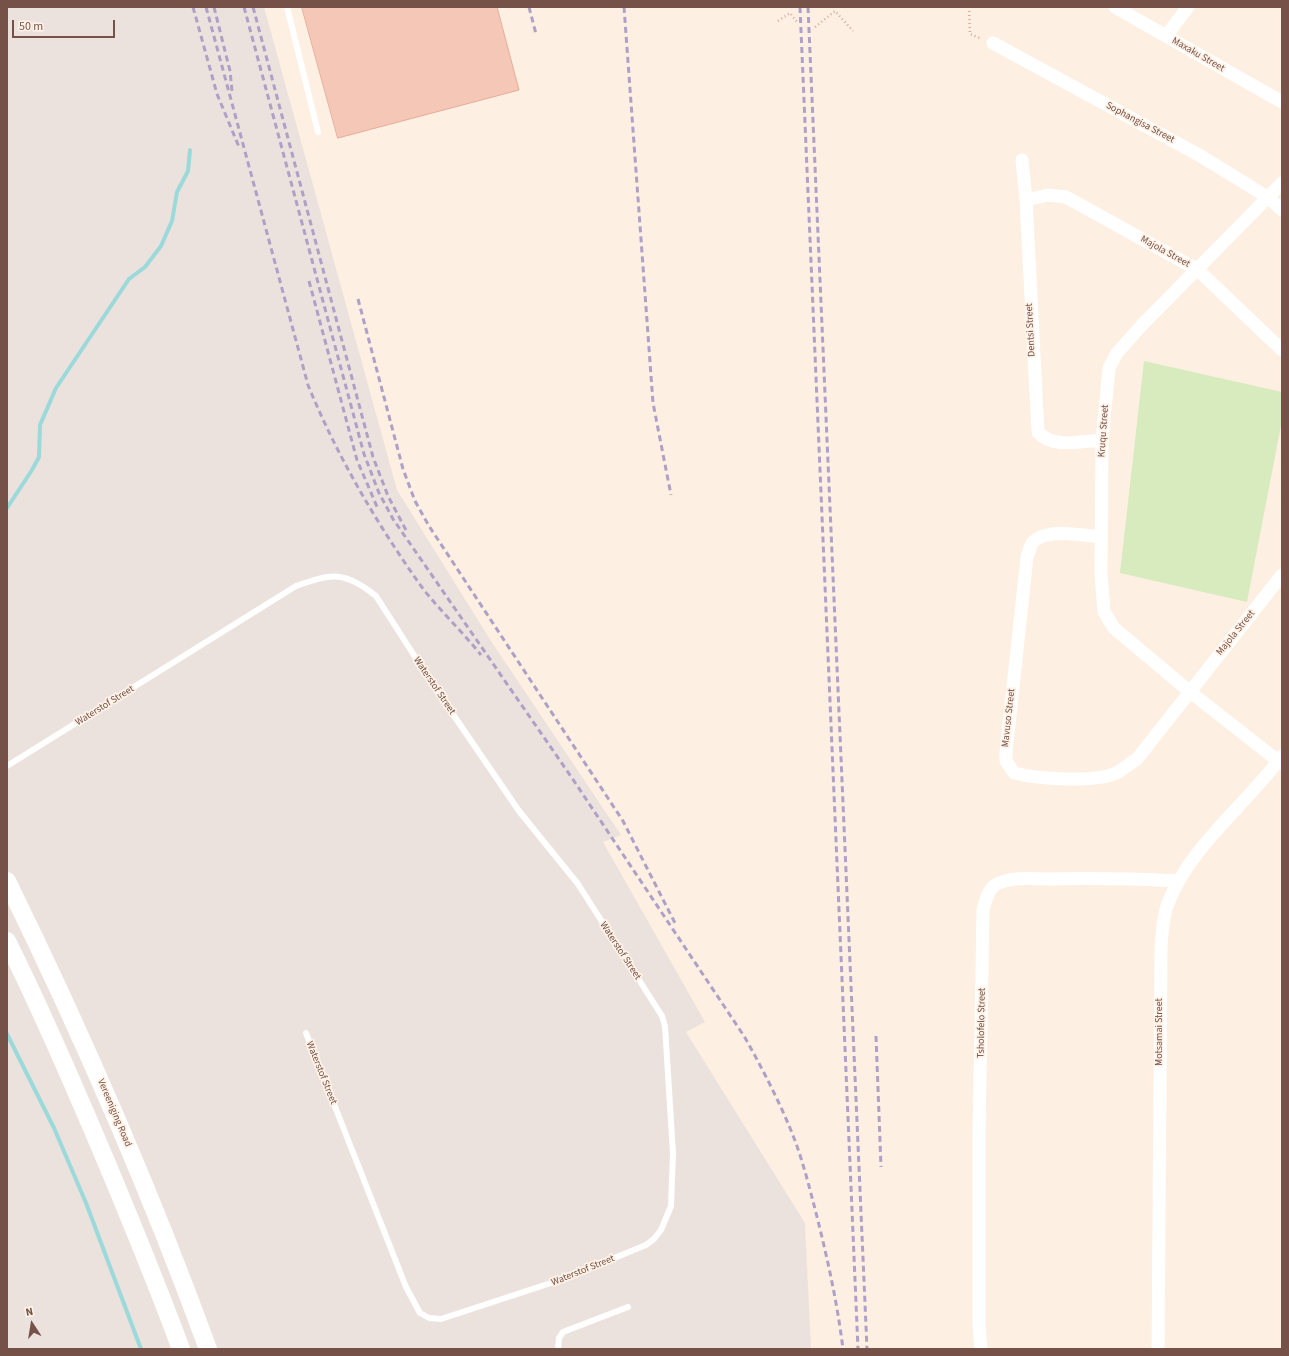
<!DOCTYPE html>
<style>
body{margin:0}
#map{position:relative;width:1289px;height:1356px;overflow:hidden;background:#fdefe1;font-family:"Source Sans 3",sans-serif}
canvas{display:block}
.frame{position:absolute;inset:0;border:8px solid #765147;pointer-events:none}
.north{position:absolute;left:12px;top:1304px;width:40px;height:40px;-webkit-text-stroke:3px #fff3e8;paint-order:stroke;rotate:348deg;font-size:11px;font-weight:700;line-height:16px;text-align:center;color:#765147}
.north::after{content:'';display:block;margin:auto;width:14px;height:18px;background:#765147;clip-path:polygon(50% 0,100% 100%,50% 72%,0 100%)}
.scale{position:absolute;left:12px;top:20px;width:103px;height:18px;box-sizing:border-box;border:2px solid #765147;border-top:0;padding-left:5px;font-size:12px;line-height:14px;white-space:nowrap;color:#765147;-webkit-text-stroke:3px #fff3e8;paint-order:stroke}
</style>
<div id="map">
<canvas width="1289" height="1356"></canvas>
<div class="frame"></div>
<div class="north">N</div>
<div class="scale">50 m</div>
</div>
<script>
const ctx = document.querySelector('canvas').getContext('2d');
ctx.lineJoin = 'round';
function fill(path, color) {
  ctx.fillStyle = color;
  ctx.fill(path, 'evenodd');
}
function stroke(path, color, width, dash) {
  ctx.strokeStyle = color;
  ctx.lineWidth = width;
  ctx.lineCap = dash ? 'butt' : 'round';
  ctx.setLineDash(dash || []);
  ctx.stroke(path);
}
function drawText(font, color, halo, rows, align = 'center') {
  ctx.font = font + ' "Source Sans 3",sans-serif';
  ctx.lineWidth = 3.5;
  ctx.setLineDash([]);
  ctx.textBaseline = 'middle';
  ctx.strokeStyle = halo;
  ctx.fillStyle = color;
  for (const [text, x, y, turn = 0] of rows) {
    ctx.save();
    ctx.translate(x, y);
    ctx.rotate((+turn || 0) * Math.PI / 180);
    ctx.textAlign = isNaN(turn) ? turn : align;
    if (halo) ctx.strokeText(text, 0, 0);
    ctx.fillText(text, 0, 0);
    ctx.restore();
  }
}
const industrial = new Path2D(`
 M7 7H264L397 490 491 641 621 835 603 842 705 1022 686 1032 805 1223 811 1349H7Z`);
const green = new Path2D(`
 M1144 361 1282 392V420L1247 602 1120 573Z`);
const stream = new Path2D(`
 M7 508 32 470 39 457 40 425 56 388 129 279 145 267 161 246 172 221 177 192 188 171 190 150
 M7 1034 54 1128 86 1203 141 1349`);
const building = new Path2D(`
 M302 7H497L519 90 338 138Z`);
const path = new Path2D(`
 M969 7 970 34 982 39
 M778 21 790 13 797 22
 M815 27 835 11 853 31`);
const service = new Path2D(`
 M287 7 318 132
 M7 766 296 586C332 573 345 571 376 596L435 688 519 811 578 884 662 1016 665 1026 673 1153 671 1206 661 1230 654 1239 646 1245 563 1279 441 1319 429 1318 420 1313 406 1287 306 1033
 M558 1349 559 1338 563 1332 628 1307`);
const minor = new Path2D(`
 M1115 7 1282 102
 M1166 36 1188 7
 M993 43 1199 155 1269 198 1282 210
 M1022 160 1026 200 1038 432C1052 449 1083 441 1102 440
 M1282 183 1141 326 1117 353 1109 368 1102 440 1101 573 1104 612 1114 628 1189 691 1282 764
 M1026 200 1048 195 1066 197 1198 270 1282 350
 M1101 537C1083 535 1047 528 1033 542 1030 546 1029 552 1027 557L1006 752V761L1014 773C1037 779 1096 783 1116 773 1123 770 1130 763 1137 759L1282 575
 M981 1349 979 1325V1135L983 910C985 902 988 890 995 885 1010 876 1032 879 1049 879 1092 878 1135 879 1178 881
 M1158 1349 1161 946C1162 933 1163 918 1167 906 1188 848 1246 805 1282 756`);
const secondary = new Path2D(`
 M7 881C82 1034 150 1190 208 1349
 M7 941C44 1015 76 1090 108 1166 133 1226 158 1287 181 1349`);
const rail = new Path2D(`
 M193 7 217 94 239 147
 M206 7 308 385C337 456 377 524 421 586 439 610 462 631 481 655
 M214 7 230 71 232 91
 M244 7 364 454 379 493 393 519 572 778 744 1036C761 1066 777 1097 790 1128 801 1154 808 1182 815 1209 827 1256 837 1301 843 1349
 M253 7 373 457 388 496 407 532
 M529 7 536 34
 M624 7 653 403 671 495
 M800 7 858 1349
 M808 7 867 1349
 M309 281 357 460 378 509
 M358 299 403 469 415 501 429 526 623 821 676 925
 M876 1036 881 1167`);
const streetNames = [
 ["Maxaku Street",1198,55,30],
 ["Sophangisa Street",1140,123,28],
 ["Majola Street",1165,252,29],
 ["Dentsi Street",1031,330,-93],
 ["Kruqu Street",1104,431,-86],
 ["Majola Street",1236,633,-51],
 ["Waterstof Street",434,686,56],
 ["Waterstof Street",105,706,-32],
 ["Mavuso Street",1009,718,-84],
 ["Waterstof Street",620,951,57],
 ["Tsholofelo Street",982,1023,-89],
 ["Motsamai Street",1160,1032,-90],
 ["Waterstof Street",321,1073,68],
 ["Vereeniging Road",114,1113,67],
 ["Waterstof Street",583,1271,-22]
];
fill(industrial, '#ece2dd');
fill(green, '#d7ebbf');
stroke(stream, '#9bd9da', 4);
fill(building, '#f4c7b7');
stroke(building, '#e7ab97', 1);
stroke(path, '#d9aa9b', 2.5, [1, 3]);
stroke(service, '#fff', 6);
stroke(minor, '#fff', 13);
stroke(secondary, '#fff', 18);
stroke(rail, '#afa0c7', 3, [6, 4]);
drawText('10px', '#765147', '#fff3e8', streetNames);
</script>
